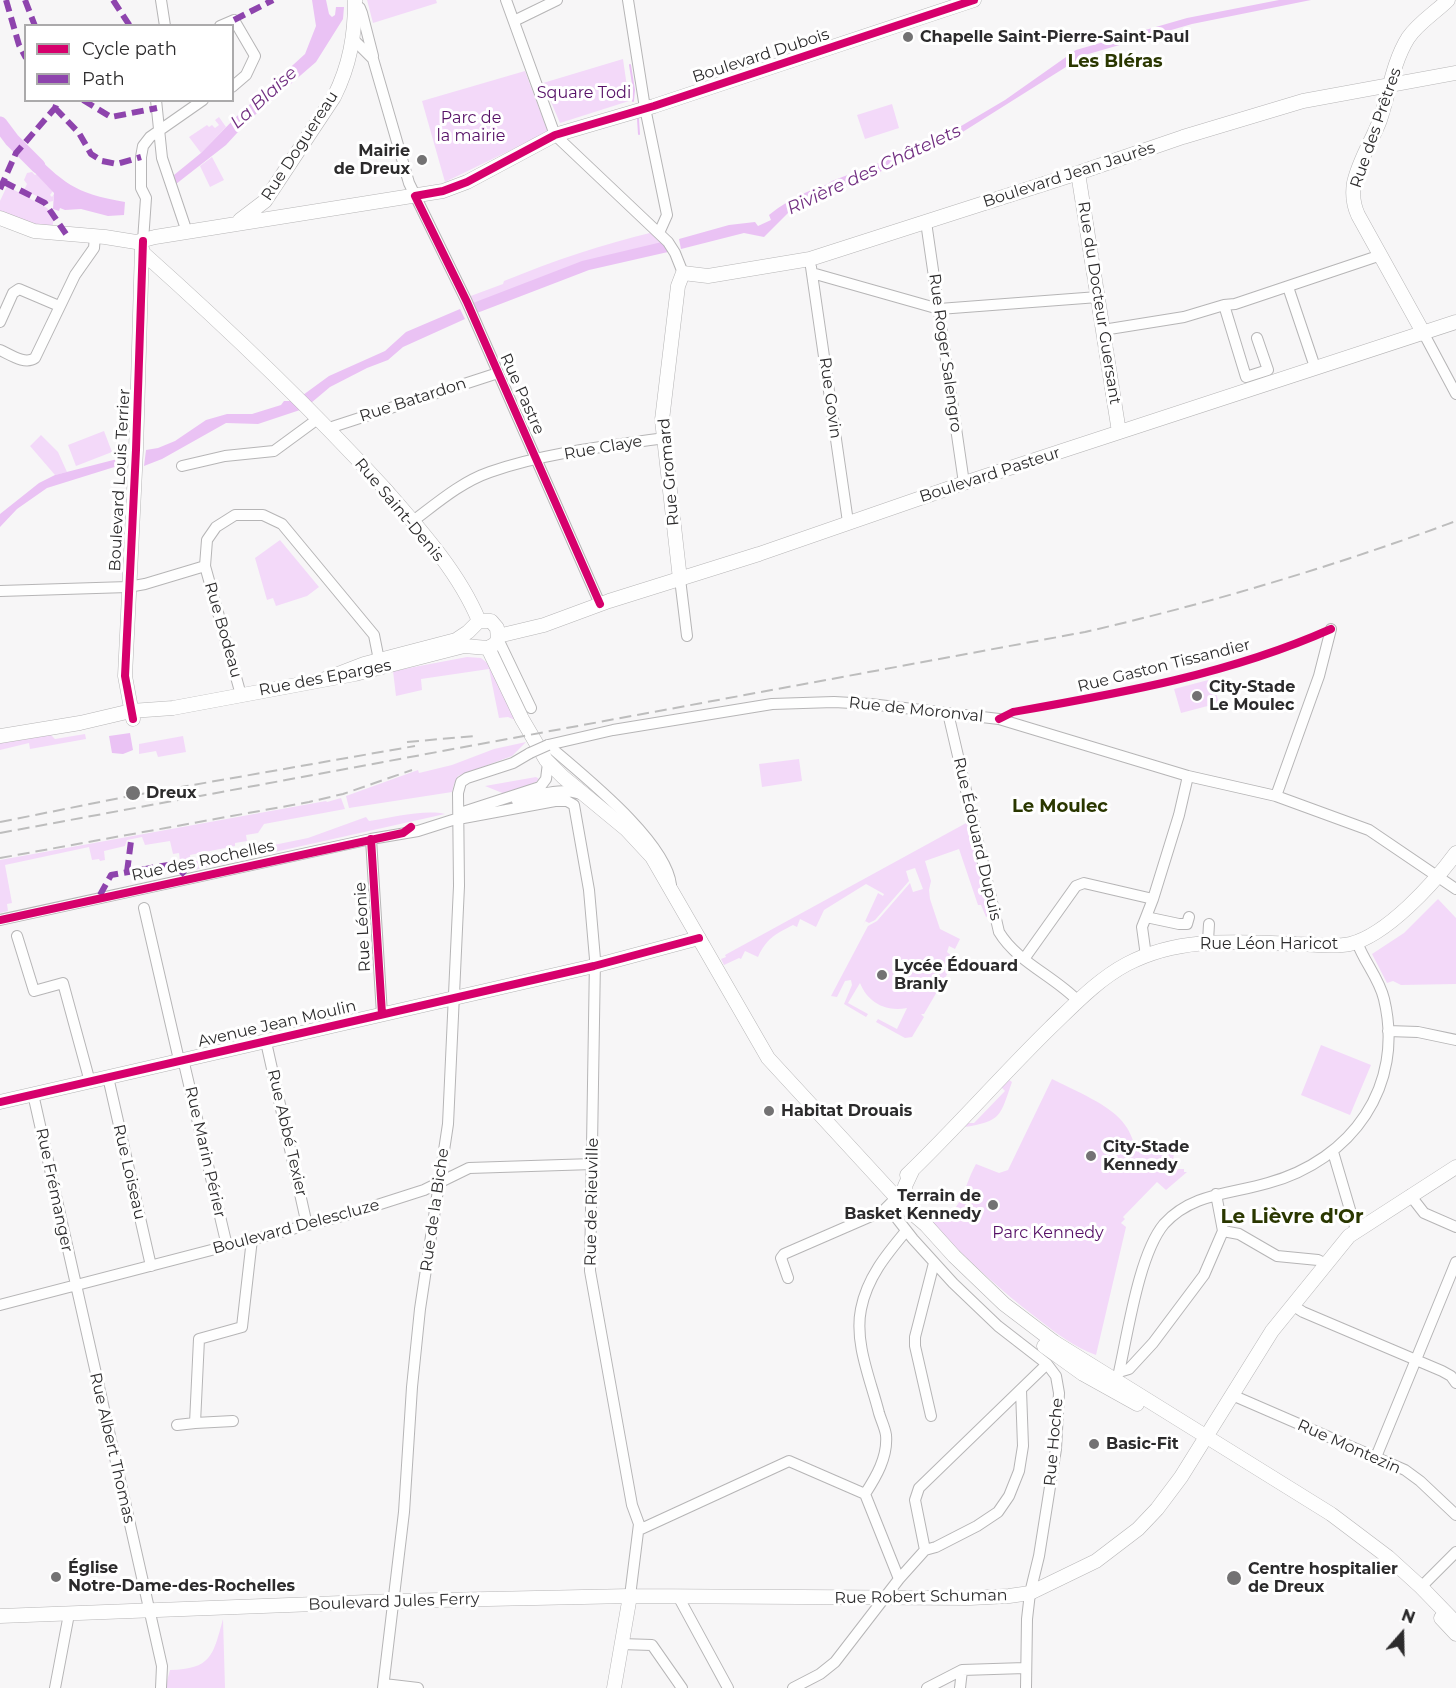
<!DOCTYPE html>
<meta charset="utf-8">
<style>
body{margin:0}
#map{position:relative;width:1456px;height:1688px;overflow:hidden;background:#f7f6f7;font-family:Montserrat,sans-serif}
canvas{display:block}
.legend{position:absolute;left:24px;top:24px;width:210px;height:78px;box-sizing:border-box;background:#fff;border:2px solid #abaaab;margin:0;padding:8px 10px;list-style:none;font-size:18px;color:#2c2b2c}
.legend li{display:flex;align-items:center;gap:12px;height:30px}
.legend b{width:30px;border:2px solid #abaaab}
.north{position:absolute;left:1372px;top:1604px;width:60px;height:60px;-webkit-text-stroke:4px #fff;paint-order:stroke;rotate:20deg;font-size:16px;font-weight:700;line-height:24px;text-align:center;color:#2c2b2c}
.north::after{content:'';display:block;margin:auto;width:21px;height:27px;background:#2c2b2c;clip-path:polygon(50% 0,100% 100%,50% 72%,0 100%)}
</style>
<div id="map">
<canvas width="1456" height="1688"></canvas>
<ul class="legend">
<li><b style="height:8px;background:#d6006c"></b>Cycle path</li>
<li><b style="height:8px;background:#8e44ad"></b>Path</li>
</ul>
<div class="north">N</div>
</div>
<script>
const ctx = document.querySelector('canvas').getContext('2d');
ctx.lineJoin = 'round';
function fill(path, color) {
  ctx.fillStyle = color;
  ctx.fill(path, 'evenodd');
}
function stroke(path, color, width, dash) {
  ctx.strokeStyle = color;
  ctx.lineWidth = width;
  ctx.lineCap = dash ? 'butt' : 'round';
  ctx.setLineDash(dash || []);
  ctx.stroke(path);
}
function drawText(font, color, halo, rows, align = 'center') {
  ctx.font = font + ' Montserrat,sans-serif';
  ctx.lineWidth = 6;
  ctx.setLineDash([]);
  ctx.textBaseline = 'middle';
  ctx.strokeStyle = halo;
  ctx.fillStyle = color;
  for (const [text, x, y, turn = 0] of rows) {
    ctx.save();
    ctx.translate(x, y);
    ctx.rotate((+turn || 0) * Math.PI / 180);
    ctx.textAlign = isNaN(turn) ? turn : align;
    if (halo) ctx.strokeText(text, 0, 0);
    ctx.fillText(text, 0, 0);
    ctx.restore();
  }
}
const green = new Path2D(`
 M367 0H436L437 3 373 23Z
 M623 59 629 101 560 123 543 83Z
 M525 71 548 132 445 182 422 101Z
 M892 104 899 128 865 139 857 115Z
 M219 117 226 127 201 153 189 137 207 125 209 127 212 125 215 128 219 125 215 120Z
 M212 157 224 180 210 187 200 166Z
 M32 172 35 175 37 174 53 191 50 195 52 197 54 194 53 201 49 202 22 189 25 188 27 184 24 180 27 173Z
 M7 186 47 208 53 216V226L32 224 0 212V201Z
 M654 232 667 246 611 256 473 307 468 297 503 284 504 281C553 261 603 244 654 232Z
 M104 431 112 452 76 466 68 445Z
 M41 435 58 452 67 472 55 475 30 446Z
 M280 540 319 587 307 596 276 606 273 598 267 600 255 558Z
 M467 657 481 658 491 666 515 720 508 717 499 718 489 669 421 679 422 690 396 696 393 671Z
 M1212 679 1219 703 1181 713 1174 689Z
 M50 734 55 739 85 734 86 739 30 749 29 743 0 750V743Z
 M183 736 186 752 158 757 156 751 139 754V744Z
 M526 742 512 756 458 776 454 784 452 792 349 808 346 796 418 770 419 773 452 765 494 749Z
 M799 759 802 781 762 787 759 764Z
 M536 777 539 779 536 782 505 794 485 786Z
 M341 798 345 809 264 824 258 833 246 835 247 841 235 843V846L190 855 191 862 308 838 366 817 369 821C390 818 425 809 445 814L185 872 183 861H180L179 853 173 854 170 841 145 845 142 837 127 840 125 846 104 851 105 860 100 861 99 859 92 860 89 847 5 865 12 903 7 904 8 911 0 913V860L326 801 327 802Z
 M968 822 989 916 986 917 981 905H978L959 849 925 861 931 881 929 890 930 899 940 929 960 939 955 949 949 946 947 952 956 959 924 1014H921L924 1017 912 1037 905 1038 876 1022 878 1019 897 1029 907 1008C886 1012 868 1003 860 983L848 1003 868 1014 866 1017 844 1004 852 985 851 980 845 981 837 997 831 996 868 926 877 921 910 883 913 892 923 889 915 868 906 871 909 881 875 920 869 923 865 921 862 928 878 893 883 896 884 894 866 884 824 910 816 927 800 919 797 927 793 925C774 935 767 938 758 957L745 951 741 959 739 958 724 965 721 959 726 957 725 955Z
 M1438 899 1456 918V984L1401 985 1393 981 1387 983 1372 954 1404 933Z
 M1321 1045 1371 1065 1350 1115 1301 1095Z
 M1008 1079 1012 1082C1000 1116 1002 1121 965 1127L968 1123H974L1005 1091 1001 1087Z
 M1052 1079C1073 1090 1112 1105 1125 1125 1131 1133 1134 1143 1137 1152L1174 1147 1173 1169H1184V1172H1187L1166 1190 1157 1182 1123 1217 1125 1219 1121 1223 1126 1227 1096 1355C1074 1347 1056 1333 1038 1319 1000 1290 965 1258 932 1223 965 1211 961 1191 976 1164L999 1173 1008 1170Z
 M223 1619 225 1688H165L170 1670C211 1669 213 1656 223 1619Z`);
const water = new Path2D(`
 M312 0H326L329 14 332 17 335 15 336 7H344L343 19 316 62 248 121 226 145 176 184 174 175 201 153 236 117 305 54 316 26Z
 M1279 0H1311L1192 24 1085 55 934 150 800 204 790 211 764 237 744 233 681 249 679 239 729 225 755 222 758 226 771 220 769 215C781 205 794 198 807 192 818 187 824 187 832 181L915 149 951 132 1005 100 1076 50 1187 18Z
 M27 147C64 183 73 193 125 202L124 215 108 216 81 209 65 210 60 208 59 211 53 209 54 193 20 157Z
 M662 242 668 252 589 270 477 313 473 303 582 261Z
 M460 309 465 319 403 347 388 360 367 368 330 387 311 403 303 395 329 376 385 351 406 332Z
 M284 401H294L303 409 258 424 226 423 162 459 144 466 146 450 158 448 175 441 206 420 227 414H252L281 405Z
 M125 457 124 464 47 488 17 509 0 527V514L39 483 55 475Z
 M130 733 133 750 123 754 112 753 109 736Z`);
const stream = new Path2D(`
 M630 65 634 90 633 101
 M638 119 639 134`);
const river = new Path2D(`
 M0 124 12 140 38 166`);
const street = new Path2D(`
 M161 0 165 26
 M506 0 555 135 668 242 675 253 683 273
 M628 0 645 108 667 215 659 233
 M355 4 360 8 362 13 373 56
 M514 21 557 0
 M220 26 234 20 255 56 246 75 232 87
 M354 40 373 59 409 183 467 302 600 604
 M156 100 162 158 187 232
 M926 222 964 483
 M143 241 146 198 141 188V157L143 146 150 137 203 100
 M811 267 848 522
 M812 273 939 309 1098 297
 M1288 287 1315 367
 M1224 305 1246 377 1268 370 1257 338
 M0 322 13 293 19 289 59 306
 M1103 330 1184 317 1224 305 1235 304 1381 255
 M1424 334 1456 394
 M0 350C11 355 25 365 35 358L75 275 94 248 95 236
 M329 428 498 373
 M182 466 225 456 274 451 319 418
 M413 521C437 503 461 482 490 472 544 453 608 446 665 438
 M680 579 687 636
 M0 591 128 587 145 584 205 566
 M498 639 531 708
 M241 695 205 566 207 540 216 527 235 515H263L282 524 374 635 380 665
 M948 713 999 932C1017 962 1054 976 1078 1001
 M548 745 613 730 772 704 834 702 870 704 999 719 1188 776 1276 796 1369 830 1456 889
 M548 745C581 774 666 840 671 885
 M1276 796 1319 676 1331 629
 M517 801C539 795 559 787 581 794
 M460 813 540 787 546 779 548 763
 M458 819 555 801H567L574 805 589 890 595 959 590 1271 632 1505 639 1524 630 1596
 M371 839 382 1014
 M1153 899 1146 917 1179 924H1187L1189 917
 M144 908 179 1060
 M0 920 371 839 418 831 462 817
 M17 936 34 991 63 983 90 1082
 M1208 941 1209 924
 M1146 956 1142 927 1146 917
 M1024 959 1076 886 1084 883 1153 899 1179 815 1188 776
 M1388 1031 1418 1032 1456 1040
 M266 1042 307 1225
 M183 1059 227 1246
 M108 1077 151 1266
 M33 1094 162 1666 161 1688
 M1333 1152 1356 1230
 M1410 1195 1424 1213 1456 1227
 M888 1207 913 1239 953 1283 998 1326 1047 1364 1056 1376 1059 1393 1056 1449 1039 1556 1030 1593 1027 1619 1026 1688
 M1223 1231 1239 1234 1277 1256 1318 1260 1326 1264
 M788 1278 781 1258 784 1254 883 1211 892 1202
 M0 1305 346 1215 424 1190 469 1168 593 1164
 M1292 1305 1303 1312 1442 1371 1451 1376 1456 1383
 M1119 1372 1129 1369 1153 1343 1204 1275 1223 1231 1216 1194
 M1112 1387 1119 1372C1128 1332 1139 1254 1164 1224 1192 1193 1231 1194 1268 1183 1352 1160 1405 1086 1384 999 1379 978 1364 962 1357 942
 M1232 1395 1405 1470 1420 1481 1456 1515
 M931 1416 915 1346V1337L934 1263
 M233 1421 195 1423 199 1339 242 1327 252 1239
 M177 1425 195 1423
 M1376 1457 1456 1262
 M865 1494C876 1477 888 1457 886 1435 885 1428 881 1420 879 1413 871 1381 854 1343 861 1309 867 1278 886 1255 906 1231
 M865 1494 899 1579
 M641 1529 789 1461 865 1494
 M925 1550 915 1500 919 1488 1047 1364
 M1421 1587 1456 1552
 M679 1598 728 1688
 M621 1644 652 1645 682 1688
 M962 1670 1025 1668
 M384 1684 418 1688
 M55 1688 69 1614
 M383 1688 404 1512 412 1387 420 1309 448 1124 459 886 458 793 461 782 467 778 513 763 530 753
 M793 1688 820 1674 835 1662 899 1579 925 1550 936 1547 977 1526 998 1512 1009 1496 1019 1471 1023 1446 1021 1390
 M927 1688 962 1670 960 1688`);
const secondary = new Path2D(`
 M1078 173 1119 432
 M0 218 34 231 105 237 136 242 155 237 443 191 467 182 555 135 654 106 974 0
 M240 220 265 201 334 97C350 65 355 35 355 0
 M142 252C226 327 308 405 384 488 418 527 459 572 479 621
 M1424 334 1358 215C1353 204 1352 195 1354 183 1359 160 1372 141 1380 120 1389 93 1393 62 1408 38 1418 23 1436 12 1448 0
 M680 579 662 420 678 286 683 273 708 276 810 259 1078 173 1183 137 1303 101 1456 73
 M498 636 544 625 609 601 759 554 964 483 1456 322
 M488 648 522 719 546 760 563 777 626 829 652 857 768 1058 906 1208 926 1225 954 1256 1004 1304 1054 1342 1331 1514 1388 1557 1421 1587 1456 1623
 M133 719 125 676 136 450 142 248
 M0 736 80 723 131 711 173 708 355 674 464 646 488 648 495 644 498 639 497 628 491 621H479L468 632 456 640 364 664 325 679
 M0 1102 594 966 699 938
 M907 1175C956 1128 1001 1076 1050 1028 1074 1005 1097 980 1127 964 1180 936 1238 942 1296 944 1313 944 1333 948 1350 944 1387 935 1434 883 1456 853
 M909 1210 905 1186 913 1169
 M1044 1346 1083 1374 1137 1404
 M0 1616 394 1601 630 1596 970 1598 1009 1596 1030 1593 1096 1561 1138 1529 1157 1509 1181 1477 1272 1331 1349 1236 1456 1167
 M1441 1618 1456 1634
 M614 1688 630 1596`);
const rail = new Path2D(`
 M407 742 475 736
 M0 822 130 796 415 746
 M0 833 1085 632C1211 603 1335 566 1456 521
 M0 858 309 802 343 794 412 770`);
const streetBridge = new Path2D(`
 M530 753 548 745`);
const quiet = new Path2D(`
 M6 0 19 45 26 58
 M25 0 35 26
 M113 0 130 26
 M234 20 273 0
 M83 100 111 117 157 108
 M55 108 79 133 91 154 102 161 117 164 141 157
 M4 182 45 203 66 234
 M0 189 16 153 55 108 58 100
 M127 872 131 841
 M100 895 111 875 174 864 186 876`);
const cycleway = new Path2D(`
 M600 604 467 302 415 196 443 191 467 182 555 135 654 106 974 0
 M133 719 125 676 136 450 143 241
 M999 719 1013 712C1121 693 1230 674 1331 629
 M371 839 382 1014
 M0 920 403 833 411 827
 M0 1102 594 966 699 938`);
const markers = [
 [908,37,6,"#737273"],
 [422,160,6,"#737273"],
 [1197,696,6,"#737273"],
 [133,793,8,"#737273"],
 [882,975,6,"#737273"],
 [769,1111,6,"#737273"],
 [1091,1156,6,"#737273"],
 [993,1205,6,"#737273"],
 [1094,1444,6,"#737273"],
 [56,1577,6,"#737273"],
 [1234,1578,8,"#737273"]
];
const poiNames = [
 ["Chapelle Saint-Pierre-Saint-Paul",920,37],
 ["Mairie",410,151,"right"],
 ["de Dreux",410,169,"right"],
 ["City-Stade",1209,687],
 ["Le Moulec",1209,705],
 ["Dreux",146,793],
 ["Lycée Édouard",894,966],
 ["Branly",894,984],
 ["Habitat Drouais",781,1111],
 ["City-Stade",1103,1147],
 ["Kennedy",1103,1165],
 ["Terrain de",981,1196,"right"],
 ["Basket Kennedy",981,1214,"right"],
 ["Basic-Fit",1106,1444],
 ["Église",68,1568],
 ["Notre-Dame-des-Rochelles",68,1586],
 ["Centre hospitalier",1248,1569],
 ["de Dreux",1248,1587]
];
const streetNames = [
 ["Boulevard Dubois",761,56,-18],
 ["Rue des Prêtres",1376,128,-71],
 ["Rue Doguereau",300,146,-57],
 ["Boulevard Jean Jaurès",1069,175,-18],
 ["Rue du Docteur Guersant",1099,303,81],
 ["Rue Roger Salengro",945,353,82],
 ["Rue Pastre",522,394,66],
 ["Rue Govin",830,398,82],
 ["Rue Batardon",413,400,-18],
 ["Rue Claye",603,448,-10],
 ["Rue Gromard",669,472,-95],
 ["Boulevard Pasteur",990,475,-18],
 ["Boulevard Louis Terrier",120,480,-87],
 ["Rue Saint-Denis",399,510,50],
 ["Rue Bodeau",223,630,74],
 ["Rue Gaston Tissandier",1164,666,-14],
 ["Rue des Eparges",325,678,-11],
 ["Rue de Moronval",916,710,6],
 ["Rue Édouard Dupuis",977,839,77],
 ["Rue des Rochelles",203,861,-12],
 ["Rue Léonie",363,927,-93],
 ["Rue Léon Haricot",1269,944],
 ["Avenue Jean Moulin",277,1024,-13],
 ["Rue Abbé Texier",287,1133,77],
 ["Rue Marin Périer",205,1152,77],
 ["Rue Loiseau",129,1172,77],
 ["Rue Frémanger",54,1190,78],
 ["Rue de Rieuville",592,1202,-89],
 ["Rue de la Biche",435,1210,-82],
 ["Boulevard Delescluze",296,1227,-15],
 ["Rue Hoche",1054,1442,-85],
 ["Rue Montezin",1349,1447,24],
 ["Rue Albert Thomas",112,1448,77],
 ["Rue Robert Schuman",921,1597,-1],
 ["Boulevard Jules Ferry",394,1602,-2]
];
const parkNames = [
 ["Square Todi",584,93],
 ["Parc de",471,118],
 ["la mairie",471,136],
 ["Parc Kennedy",1048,1233]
];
const neighbourhoodNames = [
 ["Les Bléras",1115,62],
 ["Le Moulec",1060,807]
];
const waterNames = [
 ["La Blaise",264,98,-42],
 ["Rivière des Châtelets",874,170,-25]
];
const quarterNames = [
 ["Le Lièvre d'Or",1292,1217]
];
fill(green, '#f3d9f9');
fill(water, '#eac2f4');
stroke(stream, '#eac2f4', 2);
stroke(river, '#eac2f4', 15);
stroke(street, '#b6b5b6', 12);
stroke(secondary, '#b6b5b6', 15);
stroke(street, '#fefefe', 10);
stroke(secondary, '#fefefe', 14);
stroke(rail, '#bdbdbd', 2, [12, 6]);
stroke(streetBridge, '#b6b5b6', 12, []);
stroke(streetBridge, '#fefefe', 10);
stroke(quiet, '#8e44ad', 6, [12, 6]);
stroke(cycleway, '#d6006c', 8);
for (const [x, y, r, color] of markers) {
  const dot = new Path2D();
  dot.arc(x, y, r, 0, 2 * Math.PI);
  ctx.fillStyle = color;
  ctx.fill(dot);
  stroke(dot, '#fff', 2);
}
drawText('bold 16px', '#2c2b2c', '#fff', poiNames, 'left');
drawText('16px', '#2c2b2c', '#fff', streetNames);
drawText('16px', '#561066', '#fff', parkNames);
drawText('bold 18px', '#2a3700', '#fff', neighbourhoodNames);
drawText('italic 18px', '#712e81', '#fff', waterNames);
drawText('bold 20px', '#2a3700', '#fff', quarterNames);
</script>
